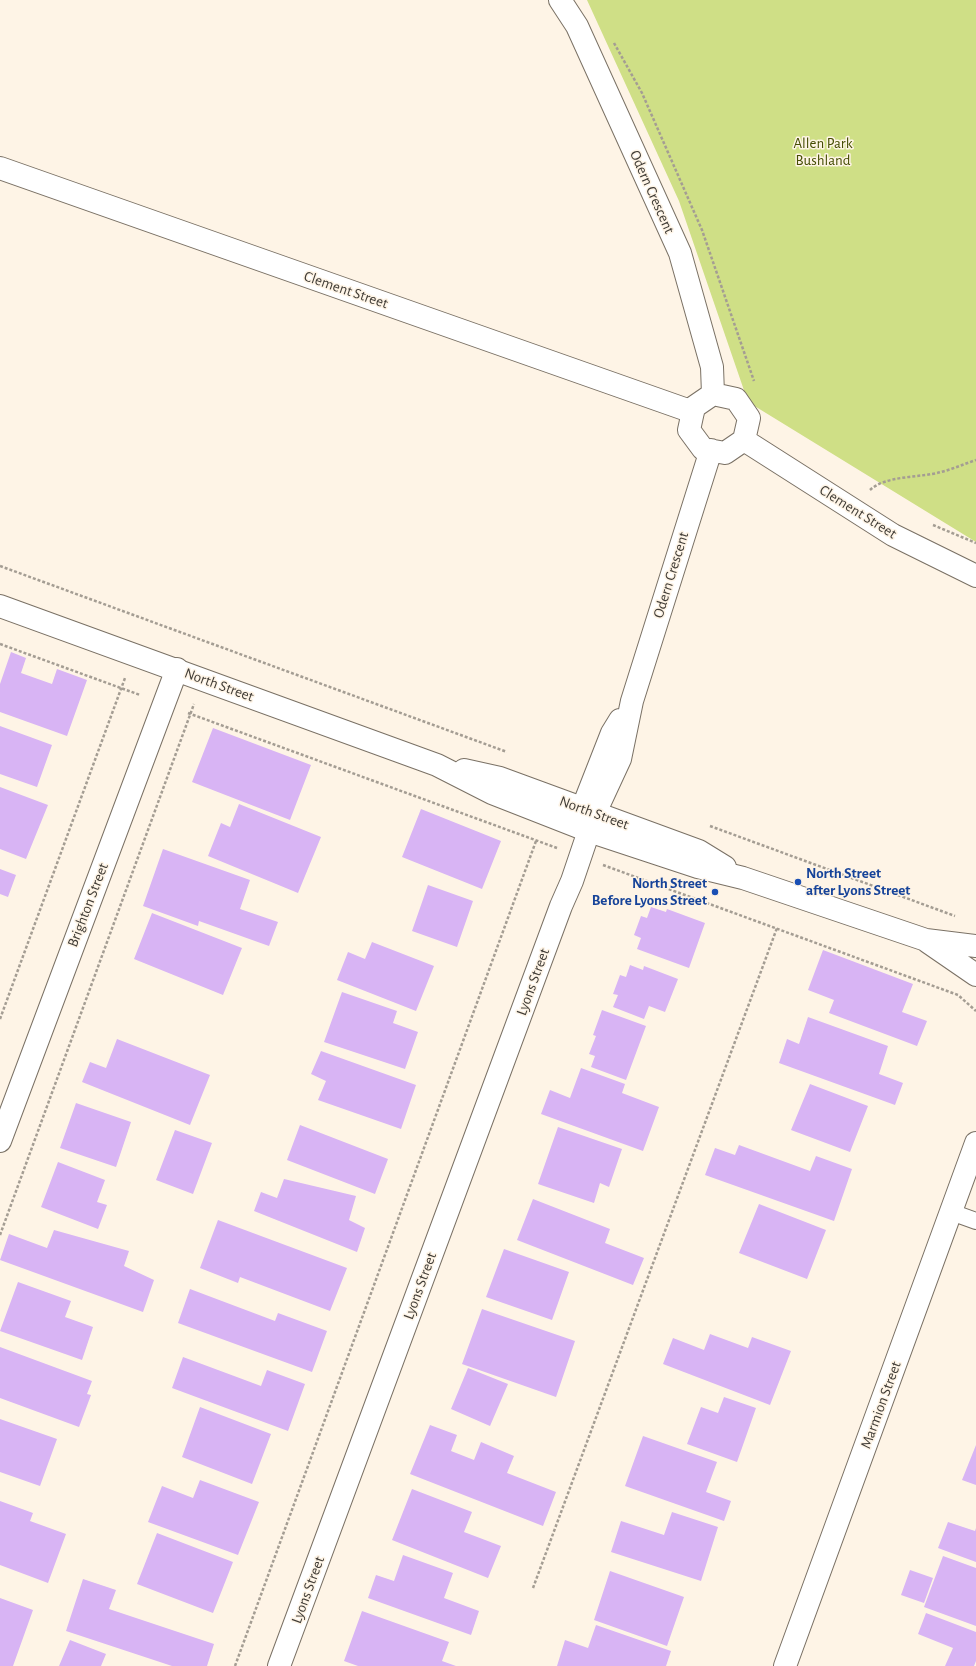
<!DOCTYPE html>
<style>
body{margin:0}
canvas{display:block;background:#fef4e6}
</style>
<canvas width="976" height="1666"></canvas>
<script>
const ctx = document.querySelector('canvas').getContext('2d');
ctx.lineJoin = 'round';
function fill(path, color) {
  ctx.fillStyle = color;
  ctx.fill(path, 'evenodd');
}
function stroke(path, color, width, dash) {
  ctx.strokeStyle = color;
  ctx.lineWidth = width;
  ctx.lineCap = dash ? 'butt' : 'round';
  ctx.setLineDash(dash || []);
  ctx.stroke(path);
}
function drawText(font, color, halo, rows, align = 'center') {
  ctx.font = font + ' "Alegreya Sans",sans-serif';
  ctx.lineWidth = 3;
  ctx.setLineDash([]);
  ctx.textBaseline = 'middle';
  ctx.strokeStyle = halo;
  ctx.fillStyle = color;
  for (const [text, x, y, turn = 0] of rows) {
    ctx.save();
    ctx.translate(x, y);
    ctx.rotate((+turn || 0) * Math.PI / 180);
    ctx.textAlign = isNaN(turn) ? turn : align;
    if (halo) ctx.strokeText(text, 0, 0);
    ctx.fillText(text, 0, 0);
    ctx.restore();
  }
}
const green = new Path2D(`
 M587 0H976V542L748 402 679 201Z`);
const building = new Path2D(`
 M11 652 26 658 21 673 52 684 57 669 87 680 67 736 0 712V684Z
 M0 726 52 745 37 787 0 774Z
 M213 728 311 765 290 820 192 782Z
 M0 787 48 805 26 859 0 849Z
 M239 804 321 837 298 893 208 856 221 823 230 827Z
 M421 809 501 841 482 889 402 857Z
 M163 849 250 880 240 909 278 922 269 946 199 921 198 926 143 906Z
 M0 869 16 875 8 897 0 894Z
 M428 885 473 901 457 947 412 931Z
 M651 907 666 912 667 909 705 923 689 968 637 949 641 938 634 935 641 916 647 918Z
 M152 913 242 948 223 995 134 959Z
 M372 942 434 966 416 1011 337 980 348 952 365 959Z
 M823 950 913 984 902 1012 927 1021 917 1046 829 1013 834 1000 808 990Z
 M630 965 643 970 644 966 678 979 665 1012 649 1006 644 1019 613 1007 618 995 613 994 620 975 626 977Z
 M342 992 397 1011 393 1023 418 1032 405 1069 324 1042Z
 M602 1010 646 1026 626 1080 591 1067 595 1056 589 1054 596 1036 593 1035Z
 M808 1017 888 1046 879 1074 903 1083 895 1105 779 1063 787 1039 799 1044Z
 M117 1039 210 1075 190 1125 82 1082 90 1062 106 1068Z
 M321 1051 416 1085 401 1129 318 1100 326 1081 311 1074Z
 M581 1068 625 1084 622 1093 659 1107 643 1151 541 1114 550 1090 570 1098Z
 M810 1084 868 1106 850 1152 791 1130Z
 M76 1103 131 1122 116 1167 60 1148Z
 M300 1125 388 1159 375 1194 287 1160Z
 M558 1127 622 1149 609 1187 600 1183 594 1203 538 1184Z
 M175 1130 212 1143 193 1194 156 1180Z
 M739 1145 810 1171 816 1156 852 1169 834 1221 705 1175 715 1148 735 1155Z
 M58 1162 105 1180 97 1202 107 1205 98 1229 41 1207Z
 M284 1179 356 1196 349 1220 365 1228 357 1252 254 1211 261 1192 277 1198Z
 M533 1199 610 1229 605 1243 644 1258 633 1285 517 1240Z
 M759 1204 826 1230 807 1279 739 1253Z
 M218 1220 347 1268 330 1311 240 1277 238 1283 200 1268Z
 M54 1230 129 1251 124 1266 154 1280 143 1312 0 1260 9 1234 47 1248Z
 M504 1249 569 1272 552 1320 486 1297Z
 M18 1282 71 1301 65 1317 93 1327 82 1360 0 1331Z
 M190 1289 275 1321 278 1313 327 1331 312 1372 178 1323Z
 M482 1309 575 1341 556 1397 462 1364Z
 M710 1334 748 1348 752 1337 791 1351 770 1405 663 1364 673 1338 704 1350Z
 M0 1347 92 1381 87 1394 91 1395 79 1427 0 1398Z
 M183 1357 261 1386 267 1370 305 1384 288 1431 172 1388Z
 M468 1368 508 1384 490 1426 451 1409Z
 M724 1397 756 1408 737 1462 687 1444 701 1407 718 1413Z
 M200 1407 271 1434 252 1484 182 1457Z
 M0 1419 57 1439 40 1486 0 1472Z
 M430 1425 457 1435 451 1451 474 1460 481 1442 514 1456 507 1473 556 1492 543 1526 410 1474Z
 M643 1436 717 1462 706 1492 731 1501 724 1521 625 1486Z
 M976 1445V1485L962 1480Z
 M200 1480 259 1502 238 1555 148 1522 162 1486 193 1498Z
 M412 1489 472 1512 464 1532 501 1546 488 1578 392 1540Z
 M0 1501 33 1513 30 1521 66 1534 48 1583 0 1565Z
 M672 1512 718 1527 701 1581 611 1552 621 1521 664 1535Z
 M948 1522 975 1531 976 1528V1562L938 1548Z
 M157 1533 233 1562 213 1613 137 1584Z
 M403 1555 453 1573 444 1598 479 1611 471 1635 368 1598 376 1575 394 1581Z
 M943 1556 976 1568V1626L924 1607Z
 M910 1570 933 1578 924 1603 901 1595Z
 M610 1571 684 1597 667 1646 594 1620Z
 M83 1579 116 1590 109 1609 214 1644 207 1666H172L66 1631Z
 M0 1598 33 1610 13 1666H0Z
 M362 1611 449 1642 442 1661 456 1666H358L344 1661Z
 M926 1613 976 1632V1661L974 1666H945L953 1648 918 1634Z
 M596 1625 671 1651 666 1666H557L565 1640 588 1648Z
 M70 1640 106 1654 101 1666H59Z`);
const path = new Path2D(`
 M614 43 642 93 702 230 754 381
 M870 490C886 475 920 478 941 472 953 469 964 464 976 460
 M933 525 976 543
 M0 566 507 752
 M0 644 140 695
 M188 713 557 848
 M710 826 955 916
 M603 865 958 995 976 1011
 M0 1019 125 678
 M0 1235 194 704
 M533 1588 777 928
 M235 1666 536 841`);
const lane = new Path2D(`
 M951 1212 976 1221`);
const street = new Path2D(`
 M560 0 577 26 680 253 712 367 713 394
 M0 168 693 412
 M713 394 736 399 749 418 744 440 725 453 703 449 689 430 694 407Z
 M744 440 893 535 976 576
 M581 812 612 733 620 720
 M0 1141 177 669
 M279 1666 561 906 572 881 595 813 620 759 632 701 711 450`);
const secondary = new Path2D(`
 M0 606 437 765 492 793 589 831 698 867 743 878 926 940 976 946
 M464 770 500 778 699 851 725 867
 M928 942 976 975
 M785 1666 976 1143`);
const markers = [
 [798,882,4,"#1a4fb4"],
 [715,892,4,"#1a4fb4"]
];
const parkNames = [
 ["Allen Park",823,143],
 ["Bushland",823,160]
];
const streetNames = [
 ["Odern Crescent",652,192,66],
 ["Clement Street",346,290,19],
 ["Clement Street",858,512,32],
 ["Odern Crescent",671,575,-73],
 ["North Street",219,685,20],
 ["North Street",594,813,20],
 ["Brighton Street",88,905,-69],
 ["Lyons Street",533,982,-70],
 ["Lyons Street",420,1286,-70],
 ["Marmion Street",881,1405,-70],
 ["Lyons Street",308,1590,-70]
];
const transitNames = [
 ["North Street",806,873],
 ["after Lyons Street",806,890],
 ["North Street",707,883,"right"],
 ["Before Lyons Street",707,900,"right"]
];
fill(green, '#cfdf86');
fill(building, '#d8b4f4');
stroke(lane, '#7a7165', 18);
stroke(street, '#7a7165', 24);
stroke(secondary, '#7a7165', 24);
stroke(path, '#a49d93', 2.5, [3, 2]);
stroke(lane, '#fff', 16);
stroke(street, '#fff', 22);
stroke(secondary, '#fff', 22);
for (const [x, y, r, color] of markers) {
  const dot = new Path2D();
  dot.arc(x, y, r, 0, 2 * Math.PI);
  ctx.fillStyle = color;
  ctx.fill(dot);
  stroke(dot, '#fef4e6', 1.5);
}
drawText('15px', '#454d03', '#fef4e6', parkNames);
drawText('15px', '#403c36', '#fef4e6', streetNames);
drawText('bold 15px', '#164399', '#fef4e6', transitNames, 'left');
</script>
